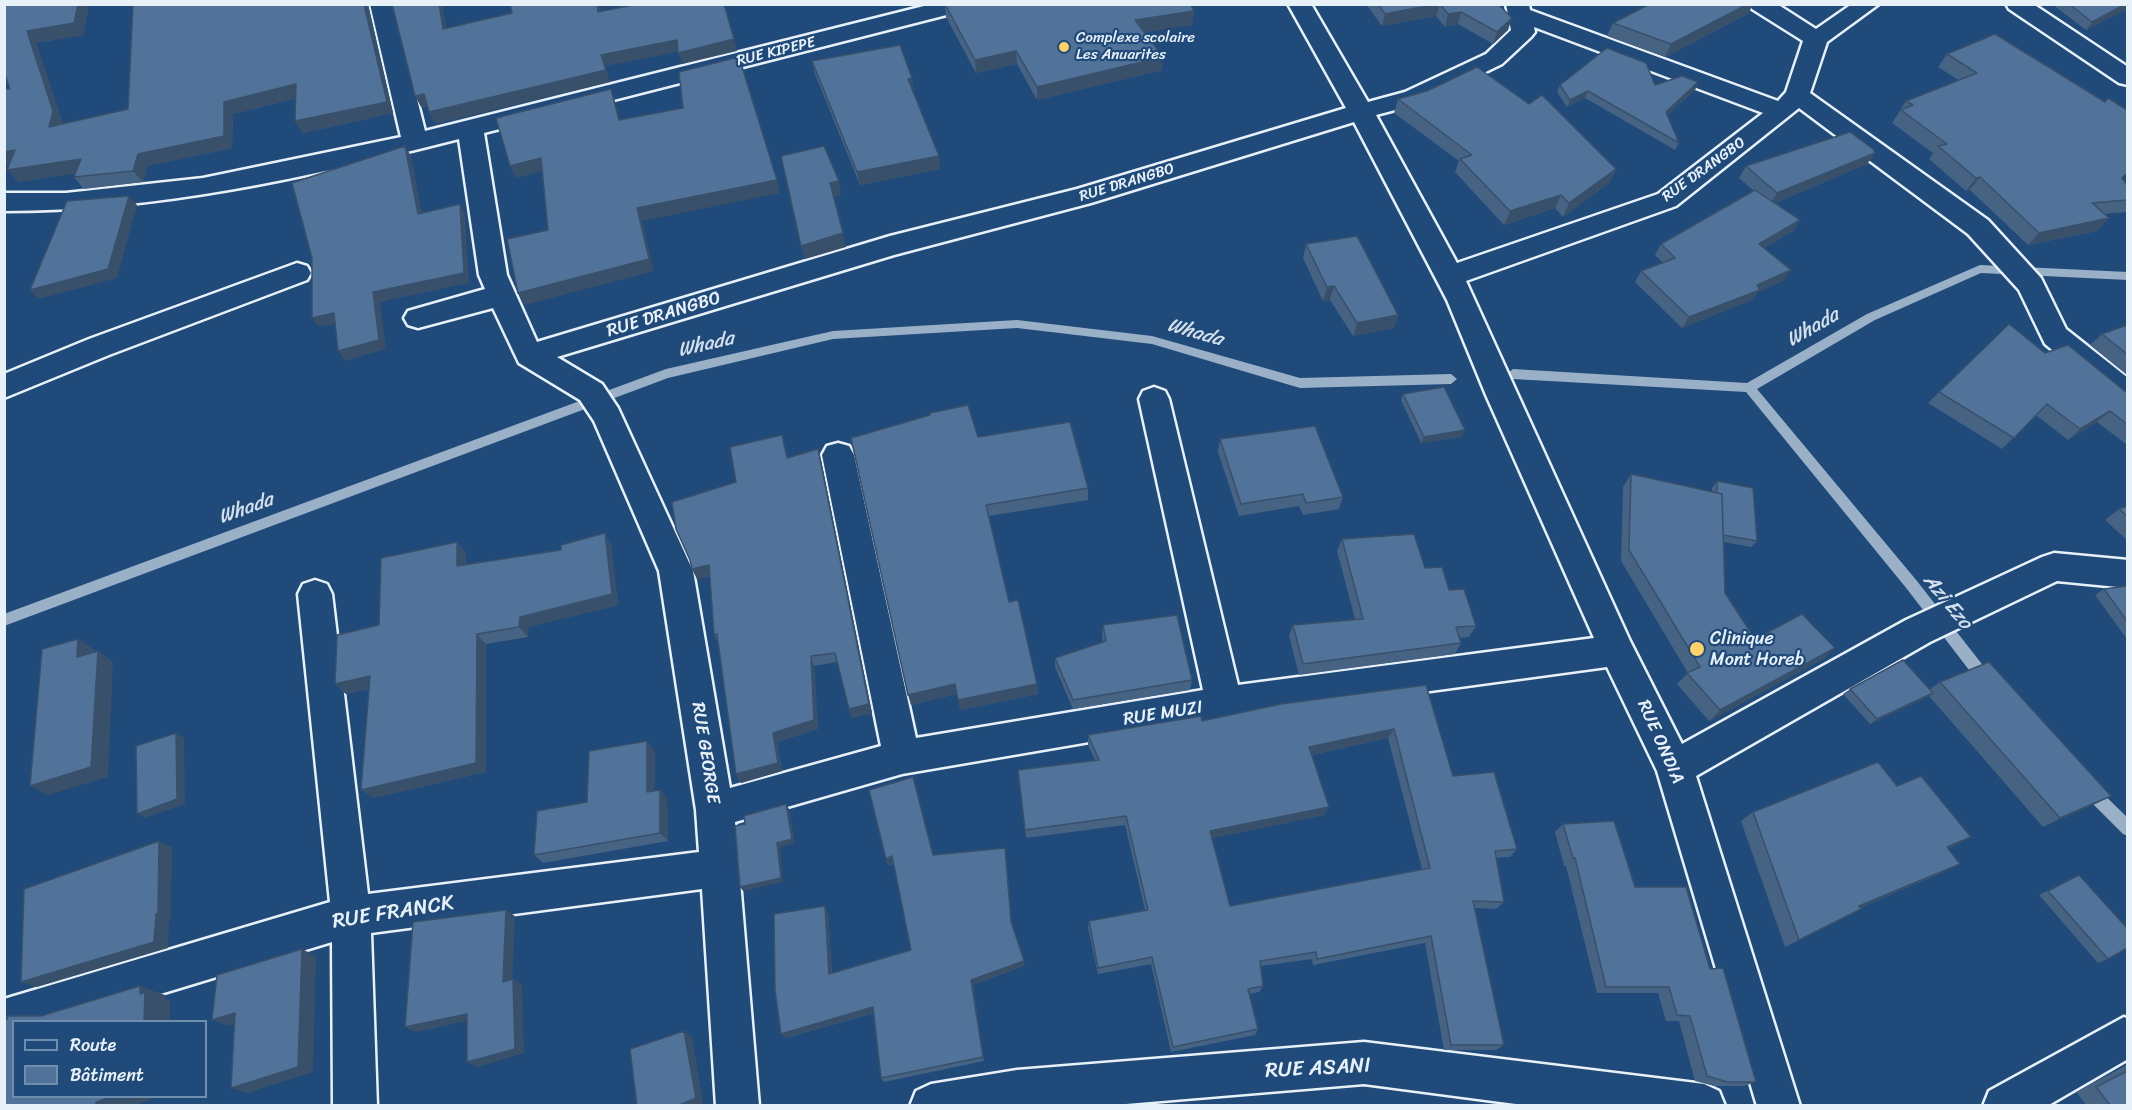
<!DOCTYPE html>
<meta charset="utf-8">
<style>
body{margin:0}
#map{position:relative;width:2132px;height:1110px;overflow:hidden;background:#1f4a7a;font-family:Sriracha,sans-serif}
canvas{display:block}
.frame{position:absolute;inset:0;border:6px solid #e8f1f8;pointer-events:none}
.legend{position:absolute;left:12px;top:1020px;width:195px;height:78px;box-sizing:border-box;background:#1f4a7a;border:2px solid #6f8dac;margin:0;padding:8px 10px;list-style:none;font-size:18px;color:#e8f1f8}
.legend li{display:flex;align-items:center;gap:12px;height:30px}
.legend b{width:30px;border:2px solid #6f8dac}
</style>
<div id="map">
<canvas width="2132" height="1110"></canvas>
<div class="frame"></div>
<ul class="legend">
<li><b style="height:8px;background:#1f4a7a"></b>Route</li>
<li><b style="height:16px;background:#517399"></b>Bâtiment</li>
</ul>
</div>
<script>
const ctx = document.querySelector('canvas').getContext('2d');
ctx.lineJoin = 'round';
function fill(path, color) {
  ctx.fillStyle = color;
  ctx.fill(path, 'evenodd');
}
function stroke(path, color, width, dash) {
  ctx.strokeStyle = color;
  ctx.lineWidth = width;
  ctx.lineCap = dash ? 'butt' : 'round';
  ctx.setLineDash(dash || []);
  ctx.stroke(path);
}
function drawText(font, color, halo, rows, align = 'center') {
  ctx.font = font + ' Sriracha,sans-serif';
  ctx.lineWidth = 4.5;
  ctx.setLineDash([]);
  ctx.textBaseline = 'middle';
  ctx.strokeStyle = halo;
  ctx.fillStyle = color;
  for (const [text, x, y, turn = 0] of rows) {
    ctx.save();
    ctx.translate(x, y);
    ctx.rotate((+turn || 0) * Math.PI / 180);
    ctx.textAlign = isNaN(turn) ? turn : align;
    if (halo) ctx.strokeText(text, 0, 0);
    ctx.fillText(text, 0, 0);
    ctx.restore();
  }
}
const stream = new Path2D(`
 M1980 265 2128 272V280L1981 273 1875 320 1757 389 1917 581 1992 677 1994 682 1992 687 1987 688 1982 687 1907 589 1746 392 1513 379 1507 374 1513 369 1747 383 1867 314Z
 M1017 320 1152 336 1300 378 1451 374 1457 379 1451 384 1300 388 1152 344 1017 328 833 339 668 378 4 626V614L666 369 833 331Z
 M2089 783 2094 785 2128 818V836L2123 834 2084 795 2081 790 2084 785Z`);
const minor = new Path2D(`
 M370 4H393L425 131 932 4H973L970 9 484 133 507 275 537 342 890 236 1077 189 1346 108 1288 4H1311L1368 102 1405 92 1486 54 1511 30 1506 4H1529L1530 10 1778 101 1786 92 1803 41 1752 9 1749 4H1777L1816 29 1852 4H1879L1827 42 1810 93 1988 220 2041 278 2066 329 2128 378V406L2117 403 2045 344 2019 290 1968 234 1799 108 1676 206 1466 281 1630 641 1682 744 1906 620 2042 557 2054 553 2128 560V588L2057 581 1930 642 1696 776 1800 1106H1757L1657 771 1607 667 1224 719 902 774 735 822 759 1106H716L702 889 371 933 377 1106H333L332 942 68 1022H14V1038L4 1041V999L330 902 298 594 303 584 315 580 327 584 332 594 368 894 699 852 696 810 659 571 594 421 580 400 519 363 493 308 418 328 408 325 404 318 408 311 485 289 479 275 459 139C310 177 158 211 4 211V193H66L203 178 401 137ZM1534 27 1763 113 1658 194 1457 263 1376 115 1422 103 1502 64 1531 37 1535 32ZM1354 122 1447 300 1486 395 1594 638 1238 685 1169 399 1165 391 1154 387 1143 391 1139 399 1203 690 916 738 854 455 849 446 838 443 827 446 822 455 881 746 730 788 693 571 618 408 602 384 557 357 894 255 1091 203Z
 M2006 4H2033L2128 67V85L2119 83 2009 9Z
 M297 263 307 266 311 273 307 280 109 355 4 398V374L89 339Z
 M2124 1017 2128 1019V1059L2047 1106H1983L1989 1091Z
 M1364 1042 1704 1084 1719 1091 1725 1106H1531L1364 1084 1102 1106H910L916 1091 931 1084 1017 1070Z`);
const wall = new Path2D(`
 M4 4H89L83 35 36 43 63 124 128 109 133 4H368L393 113 303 133 295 121 296 98 233 114 232 148 147 166 143 182 84 189 74 177 75 173 18 182 9 165H4V89H10Z
 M945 4 1194 11 1192 25 1144 32 1162 70 1037 100 1017 64 976 73 946 17Z
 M1366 4H1498L1508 30 1493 44 1458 24 1445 27 1436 16 1382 26Z
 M1650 4H1753L1748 14 1665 57 1607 36 1613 23Z
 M2052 4H2127V9L2086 30Z
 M1995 34 2127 185V212L2104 214 2097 231 2028 245 1970 190 1966 191 1929 159 1933 153 1892 123 1906 101 1958 80 1938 67 1947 54Z
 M812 61 914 91H913L940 169 860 185 815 74Z
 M1698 82 1695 90 1667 115 1679 143 1675 150 1585 98 1567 107 1557 92 1560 85H1655Z
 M1398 99 1616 169 1609 183 1563 217 1555 208 1504 225 1455 172 1459 161 1394 113Z
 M1875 153 1867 164 1775 203 1800 220 1793 231 1764 248 1783 281 1758 292 1752 300 1682 328 1635 282 1641 271 1663 263 1655 255 1661 244 1754 191 1739 178 1746 166Z
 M1306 244 1398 315 1394 328 1353 336 1330 300 1323 301 1303 258Z
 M2127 325V375L2090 345 2102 334Z
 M2045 353 2127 393V443L2126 444 2097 422 2068 440 2036 415 2002 449 1928 403 1939 392Z
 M1403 394 1462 437 1421 443 1401 400Z
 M782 435 788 458 821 460 872 713 852 718 849 709 837 662 814 666 818 729 777 742 782 771 741 783 736 774 718 643 714 634 710 576 697 579 690 560 736 482Z
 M978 437 1088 488V500L989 516 1009 602 1037 684 1038 694 960 710 957 694 911 705Z
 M1220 439 1343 497 1339 509 1303 515 1299 506 1239 516 1218 452Z
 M1631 474 1712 492V488L1717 481 1757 541 1751 547 1724 542 1725 593 1755 639 1835 648 1823 659 1709 721 1677 684 1688 673 1621 561 1623 487Z
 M2127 506V540L2105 520 2119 509Z
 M1342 539 1425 568 1449 590 1476 626 1469 637 1459 638 1461 643 1455 654 1299 675 1289 636 1293 625 1355 619 1337 551Z
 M457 542 466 553V564L611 545 618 605 528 627V637L486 644V772L373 798 369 689 346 694 335 684 379 625Z
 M2127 586V639L2095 595 2104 589Z
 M1103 625 1192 680 1190 690 1073 709 1055 667V658L1103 642 1102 635Z
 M1940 682 2093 805 2043 827 1929 696 1870 724 1843 694 1850 689H1930Z
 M1426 685 1453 776 1517 849 1510 857 1496 858 1504 902 1496 909 1475 908 1504 1045 1496 1050H1444L1425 943 1313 965 1312 959 1261 966 1263 986 1259 992 1249 994 1258 1029 1255 1035 1171 1052 1151 964 1098 974 1088 928 1089 921 1145 910 1125 825 1026 838 1018 770 1095 760 1088 745V735L1202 721ZM1388 738 1422 869 1230 906 1212 838 1325 815 1311 755Z
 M655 751 654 791 660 790 667 799 668 841 543 863 534 855 587 802Z
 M1897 786 1955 846 1948 849 1944 872 1860 908 1861 909 1785 947 1741 821 1753 812Z
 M1563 824 1635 887 1710 969 1756 1082 1744 1086H1714L1695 1081 1679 1021H1666L1658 993H1597L1566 866H1564L1555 832Z
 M933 855 1011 923 1024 966 973 985 984 1061 884 1082 881 1078 874 1013 786 1038 828 913 832 973 911 950 894 864 888 865 886 859Z
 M2079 875 2108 959 2098 963 2039 895Z
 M2127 1065V1106H2087L2076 1092Z`);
const shadedWall = new Path2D(`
 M78 4H89L83 35 36 43 63 123 60 139 49 127 27 31Z
 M364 4H368L393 113 303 133 295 121Z
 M439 4H442L449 41 443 29Z
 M597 4H600L602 24 598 12Z
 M1437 4H1440L1436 16 1382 26 1385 14Z
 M1748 4H1753L1748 14 1665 57 1671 44Z
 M2126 4H2127V9L2086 30 2092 22Z
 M1194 11 1192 25 1135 34V20Z
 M1461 12 1458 24 1445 27 1448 14Z
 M1512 18 1508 30 1493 44 1497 32Z
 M734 39 737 51 682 64 678 52 605 66 610 82 435 124 429 112 601 55 677 40Z
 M1016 51 1017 64 976 73 975 60Z
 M1163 57 1162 70 1037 100V87Z
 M912 78 914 91H910L908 79Z
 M1698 82 1695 90 1663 119 1666 112Z
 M296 84 303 96 233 114 232 148 147 166 143 182 133 171 138 154 224 102Z
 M611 89 615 102 624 132 619 120Z
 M1588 91 1585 98 1567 107 1570 100Z
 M424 94 430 106 421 107 415 96Z
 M405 146 411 156 424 224 418 214Z
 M15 150 25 162 4 165V152Z
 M1875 153 1867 164 1770 205 1777 193Z
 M939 156 940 169 860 185 857 172Z
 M541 158 546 170 516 178 510 166Z
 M81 159 91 171 18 182 7 170Z
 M1616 169 1609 183 1563 217 1569 203Z
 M1980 177 1970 190 1966 191 1976 178Z
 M777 180 780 193 642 221 654 271 525 305 518 293 637 208Z
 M839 181 841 195 833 197 830 183Z
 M1561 195 1555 208 1504 225 1510 211Z
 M129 196 137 205 117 278 39 299 30 290Z
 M460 204 465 214 469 283 380 302 386 349 345 361 338 351 373 292Z
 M2109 218 2097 231 2028 245 2039 233Z
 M1800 220 1793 231 1752 255 1759 244Z
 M843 233 846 247 805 259 801 246Z
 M1791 270 1783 281 1758 292 1752 300 1682 328 1689 317Z
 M1334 286 1330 300 1323 301 1327 287Z
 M334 313 341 323 319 327 312 318Z
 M1398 315 1394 328 1353 336 1357 323Z
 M2110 411 2097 422 2068 440 2080 429Z
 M1465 430 1462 437 1421 443 1424 437Z
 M818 449 821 460 872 713 852 718 849 709Z
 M605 533 611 545 618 605 528 627V637L519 627 520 617Z
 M457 542 466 553V577L457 566Z
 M709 565 714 575 697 579 692 569Z
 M477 634 486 644V772L373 798 361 790Z
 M78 639 94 649 93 668 77 657Z
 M1835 648 1823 659 1709 721 1720 710Z
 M98 651 113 662 108 777 48 795 30 786Z
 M811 656 814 666 818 729 777 742 782 771 741 783 736 774 773 733Z
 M370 676 381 686 346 694 335 684Z
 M955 684 957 694 911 705 908 695Z
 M1037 684 1038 694 960 710 958 700Z
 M1933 693 1926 698 1870 724 1877 719Z
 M1394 729 1388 738 1305 756 1309 747Z
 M176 733 184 738 185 804 145 818 137 814Z
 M647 741 655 751 654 801 647 792Z
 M660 790 667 799 668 841 660 833Z
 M2111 796 2093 805 2043 827 2060 818Z
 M786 804 789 809 795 843 780 847 783 882 743 891 740 887Z
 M1329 807 1325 815 1208 839 1210 831Z
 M1971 837 1955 846 1932 856 1947 847Z
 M159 841 172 847 171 919 169 920 168 948 37 987 21 982Z
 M892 856 895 863 888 865 886 859Z
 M1960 864 1944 872 1845 914 1859 906Z
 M825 906 828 913 832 979 829 974Z
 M506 910 515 916 512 988 503 982Z
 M302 949 316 956 313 1072 248 1093 231 1088Z
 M1024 961V966L973 985 984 1061 971 980Z
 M513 979 522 985 524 1053 478 1067 467 1062Z
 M140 986 165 995V999L170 1001V1022H144L140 994Z
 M873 1007 876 1012 786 1038 781 1034Z
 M235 1013 251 1019 229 1026 212 1020Z
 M467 1014 477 1019 416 1032 405 1027Z
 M684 1031 692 1036 703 1103 696 1106H677Z
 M114 1096H159L133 1106H96V1102Z`);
const building = new Path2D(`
 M4 4H78L74 23 27 31 53 111 49 127 128 109 133 4H364L387 102 295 121 296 84 224 102V136L138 154 133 171 74 177 81 159 7 170 15 150 4 152V89H10L4 72Z
 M392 4H439L443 29 512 13 510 4H597L598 12 637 4H724L734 39 678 53 677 40 601 55 606 70 429 112 424 94 415 96Z
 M945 4H1190L1194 11 1135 20 1163 57 1037 87 1016 51 975 60Z
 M1378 4H1437L1385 14Z
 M1440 4H1498L1512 18 1497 32 1461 12 1448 14Z
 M1650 4H1748L1671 44 1613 23Z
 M2069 4H2126L2092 22Z
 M1995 34 2105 102 2108 98 2127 110V173L2122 178 2127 185V200L2092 203 2109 218 2039 233 1980 177 1976 178 1938 146 1947 144 1901 110 1913 105 1906 101 1977 73 1947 54Z
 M900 45 912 78 908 79 939 156 857 172 812 61Z
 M1607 48 1646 63 1655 85 1682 76 1698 82 1666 112 1679 143 1588 91 1570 100 1560 85Z
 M739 57 777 180 637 208 649 259 518 293 507 239 548 230 541 158 510 166 496 118 611 89 619 120 683 108 679 72Z
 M1477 67 1529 104 1542 95 1616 169 1569 203 1561 195 1510 211 1460 159 1472 155 1398 99 1427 91Z
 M1850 132 1873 149 1875 153 1777 193 1746 166Z
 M405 146 418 214 460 204 464 273 373 292 379 340 338 351 334 313 312 318V258L292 183Z
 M824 146 839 181 830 183 843 233 801 246 781 156Z
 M1755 190 1800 220 1759 244 1791 270 1757 285 1760 290 1689 317 1641 271 1675 258 1661 244Z
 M129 196 108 269 30 290 67 201Z
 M1357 236 1398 315 1357 323 1334 286 1327 287 1306 244Z
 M2009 324 2045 353 2068 345 2127 393V424L2110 411 2080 429 2047 404 2014 438 1939 392Z
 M2127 325V354L2102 334Z
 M1444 387 1465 430 1424 437 1403 394Z
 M968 405 978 437 1070 422 1088 488 986 505 1009 602 1018 600 1037 684 958 700 955 684 908 695 851 438 930 415V413Z
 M1315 426 1343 497 1306 503 1303 494 1241 504 1220 439Z
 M782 435 787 458 818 449 869 704 849 709 835 653 811 656 814 720 773 733 778 763 736 774 717 634H714L709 565 692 569 690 560 676 529 672 502 736 482 730 447Z
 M1631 474 1722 494 1725 593 1755 639 1802 614 1835 648 1720 710 1687 673 1700 667 1629 550Z
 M1717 481 1753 488 1757 541 1723 535 1722 494 1717 493Z
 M2127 506V516L2119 509Z
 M605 533 612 594 520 617 519 627 477 634 476 763 361 790 370 676 335 684 337 635 379 625 381 558 457 542V566L561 550V545Z
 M1414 534 1425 568 1442 567 1449 590 1464 589 1476 626 1456 627 1461 643 1303 664 1293 625 1363 619 1342 539Z
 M2127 586V621L2104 589Z
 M1177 615 1192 680 1073 700 1055 658 1106 641 1103 625Z
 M78 639 77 657 98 651 91 767 30 786 42 649Z
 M1903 660 1933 693 1877 719 1850 689Z
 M1989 662 2111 796 2060 818 1940 682Z
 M1426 685 1453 776 1494 772 1517 849 1495 851 1504 902 1473 901 1504 1045H1451L1431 936 1317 959 1316 952 1260 961 1263 986 1248 989 1258 1029 1173 1047 1152 957 1098 968 1089 921 1148 910 1126 816 1025 830 1018 770 1099 760 1088 735 1201 716 1202 721 1281 704ZM1394 729 1430 868 1230 906 1210 831 1329 807 1309 747Z
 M176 733 177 799 137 814 136 746Z
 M647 741V792L660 790V833L534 855 537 811 587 802 589 751Z
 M1878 762 1897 786 1921 776 1971 837 1947 847 1960 864 1859 906 1861 909 1799 940 1753 812Z
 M913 777 933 855 1005 848 1011 921 1024 961 971 980 983 1057 881 1078 873 1007 781 1034 775 990 774 914 825 906 829 974 911 950 892 856 886 859 869 790Z
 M786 804 792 839 777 843 781 878 740 887 735 826 745 824 744 816Z
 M1614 821 1635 887H1686L1710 969 1723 968 1756 1082H1727L1707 1076 1690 1016 1677 1015 1669 987H1606L1575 858H1573L1563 824Z
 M159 841 158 913 156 914 154 942 21 982 24 889Z
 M2079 875 2127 928V948L2108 959 2048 891Z
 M506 910 503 982 513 979 515 1049 467 1062V1014L405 1027 413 922Z
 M302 949 298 1067 231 1088 235 1013 212 1020 217 975Z
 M140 986V994L145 992 144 1022H14V1096H114L96 1102V1106H4V1020L7 1019V1016H41Z
 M684 1031 696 1098 677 1106H637L630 1049Z
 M2127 1071V1106H2111L2096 1087Z`);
const markers = [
 [1064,47,6,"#ffd166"],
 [1697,649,8,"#ffd166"]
];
const farPoinames = [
 ["Complexe scolaire",1076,38],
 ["Les Anuarites",1076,55]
];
const farStreetnames = [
 ["RUE KIPEPE",776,52,-14],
 ["RUE DRANGBO",1704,170,-36],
 ["RUE DRANGBO",1127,183,-17]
];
const streetNames = [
 ["RUE DRANGBO",664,315,-17],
 ["RUE MUZI",1163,714,-9],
 ["RUE ONDIA",1660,742,66],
 ["RUE GEORGE",705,753,81]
];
const poiNames = [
 ["Clinique",1710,639],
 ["Mont Horeb",1710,660]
];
const waterNames = [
 ["Whada",1813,328,-30],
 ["Whada",1195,333,16],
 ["Whada",706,345,-13],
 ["Whada",246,509,-20],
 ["Azi Ezo",1947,602,51]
];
const nearStreetnames = [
 ["RUE FRANCK",393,913,-9],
 ["RUE ASANI",1318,1069,-3]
];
fill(stream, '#9ab0c7');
stroke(minor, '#e8f1f8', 5);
fill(minor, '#1f4a7a');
fill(wall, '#466384');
fill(shadedWall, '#39506b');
fill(building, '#517399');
stroke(building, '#39506b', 1.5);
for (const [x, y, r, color] of markers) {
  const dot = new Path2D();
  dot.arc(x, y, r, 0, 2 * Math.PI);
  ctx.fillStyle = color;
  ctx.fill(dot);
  stroke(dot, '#1f4a7a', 2);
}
drawText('15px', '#e8f1f8', '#1f4a7a', farPoinames, 'left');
drawText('15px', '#e8f1f8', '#1f4a7a', farStreetnames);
drawText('18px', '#e8f1f8', '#1f4a7a', streetNames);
drawText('18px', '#e8f1f8', '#1f4a7a', poiNames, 'left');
drawText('italic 20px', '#d4e1ec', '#1f4a7a', waterNames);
drawText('21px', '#e8f1f8', '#1f4a7a', nearStreetnames);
</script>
